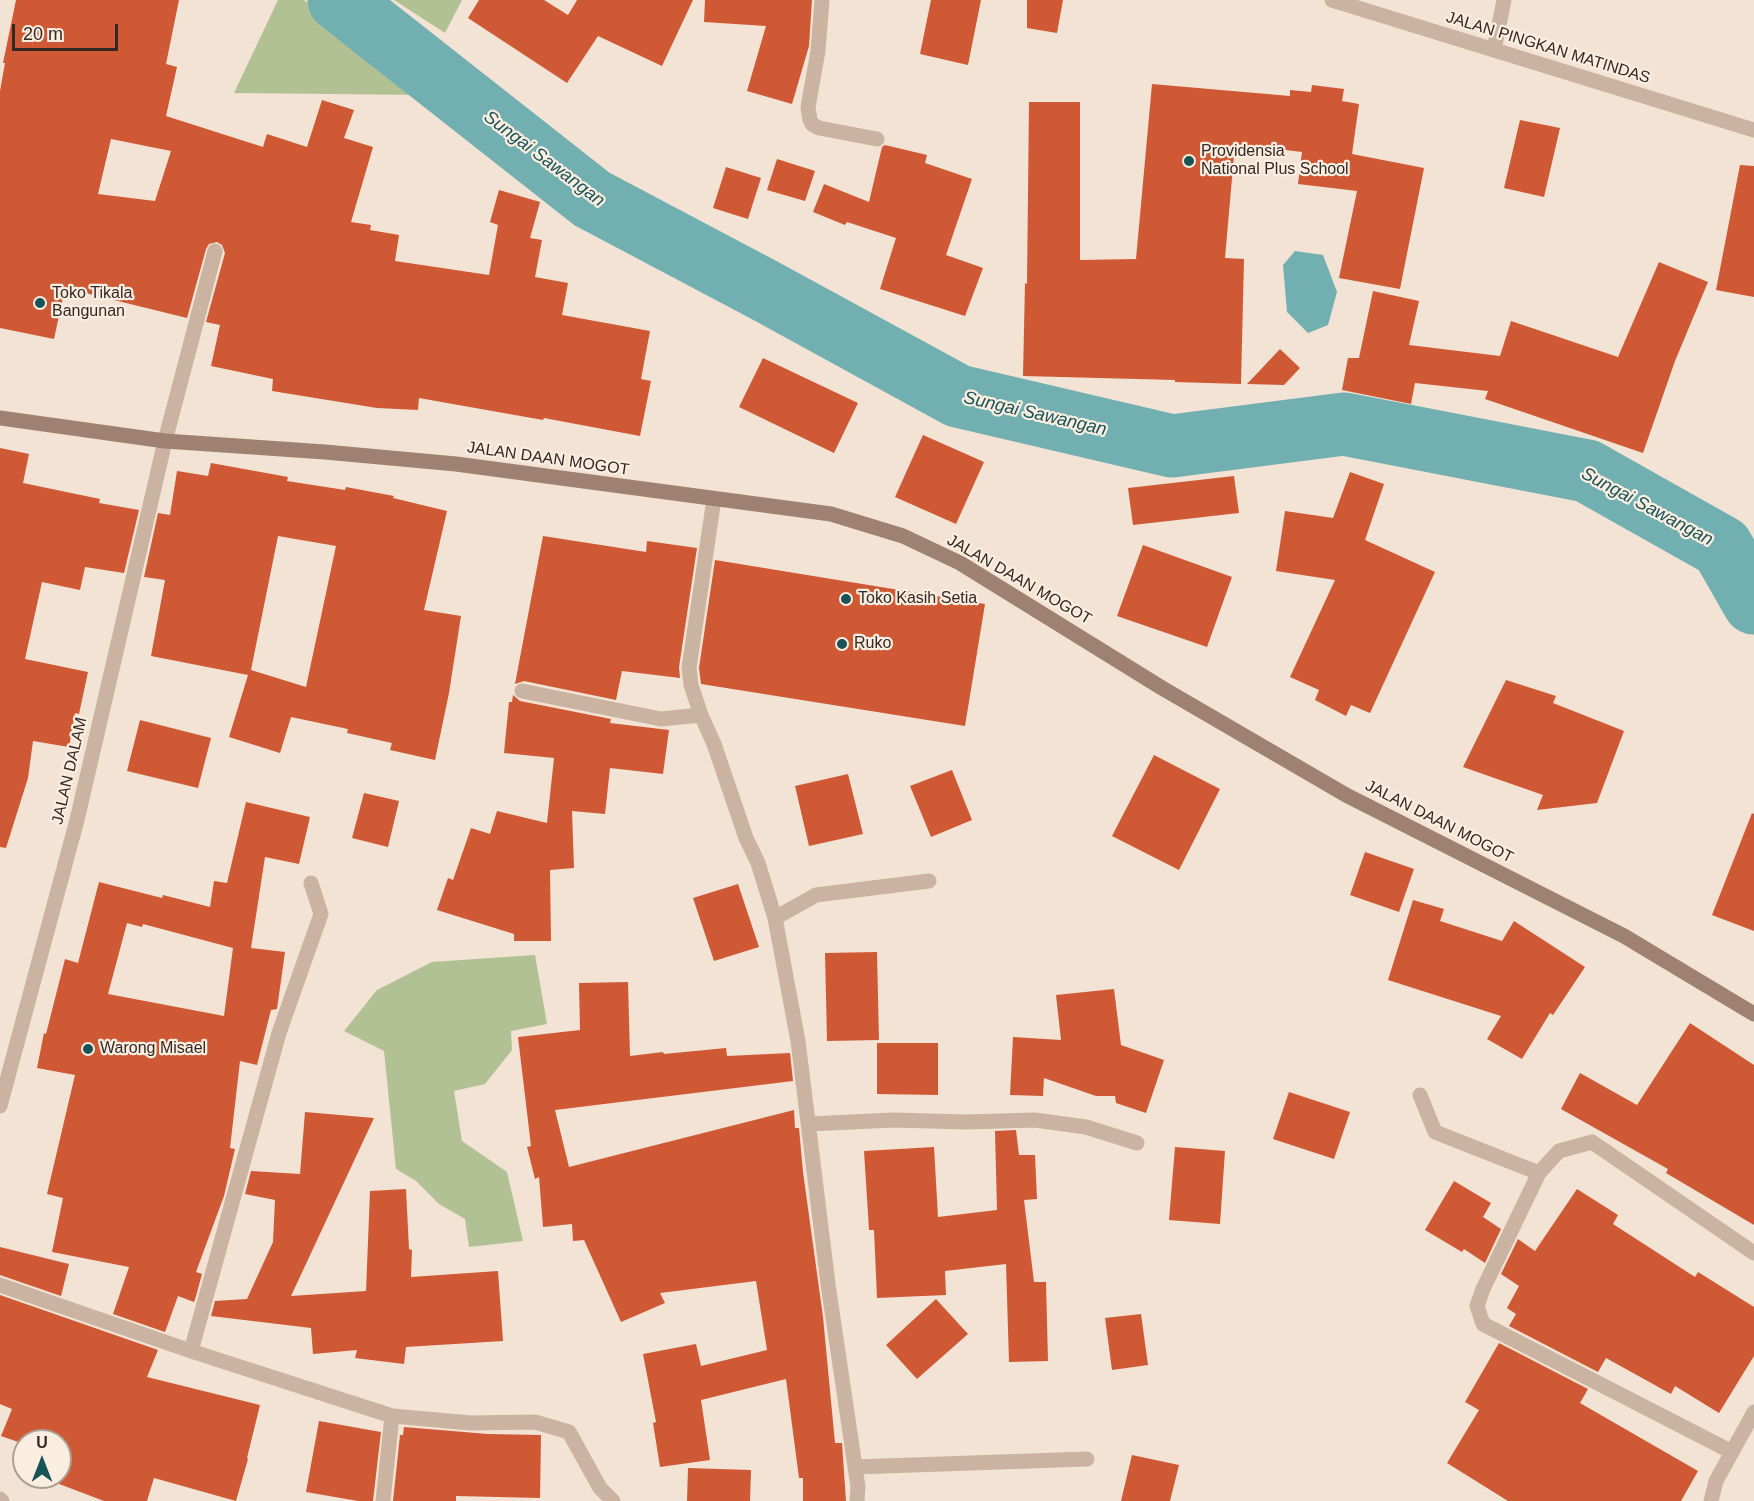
<!DOCTYPE html>
<style>
body{margin:0}
#map{position:relative;width:1754px;height:1501px;overflow:hidden;background:#f2e3d4;font-family:Arial,sans-serif}
canvas{display:block}
.north{position:absolute;left:12px;top:1429px;width:60px;height:60px;box-sizing:border-box;background:#faeee0;border:2px solid #aa9f95;border-radius:50%;rotate:0deg;font-size:16px;font-weight:700;line-height:24px;text-align:center;color:#332824}
.north::after{content:'';display:block;margin:auto;width:21px;height:27px;background:#175357;clip-path:polygon(50% 0,100% 100%,50% 72%,0 100%)}
.scale{position:absolute;left:12px;top:24px;width:106px;height:27px;box-sizing:border-box;border:3px solid #332824;border-top:0;padding-left:8px;font-size:18px;line-height:21px;white-space:nowrap;color:#332824;-webkit-text-stroke:4px #faeee0;paint-order:stroke}
</style>
<div id="map">
<canvas width="1754" height="1501"></canvas>
<div class="north">U</div>
<div class="scale">20 m</div>
</div>
<script>
const ctx = document.querySelector('canvas').getContext('2d');
ctx.lineJoin = 'round';
function fill(path, color) {
  ctx.fillStyle = color;
  ctx.fill(path, 'evenodd');
}
function stroke(path, color, width, dash) {
  ctx.strokeStyle = color;
  ctx.lineWidth = width;
  ctx.lineCap = dash ? 'butt' : 'round';
  ctx.setLineDash(dash || []);
  ctx.stroke(path);
}
function drawText(font, color, halo, rows, align = 'center') {
  ctx.font = font + ' Arial,sans-serif';
  ctx.lineWidth = 4.5;
  ctx.setLineDash([]);
  ctx.textBaseline = 'middle';
  ctx.strokeStyle = halo;
  ctx.fillStyle = color;
  for (const [text, x, y, turn = 0] of rows) {
    ctx.save();
    ctx.translate(x, y);
    ctx.rotate((+turn || 0) * Math.PI / 180);
    ctx.textAlign = isNaN(turn) ? turn : align;
    if (halo) ctx.strokeText(text, 0, 0);
    ctx.fillText(text, 0, 0);
    ctx.restore();
  }
}
const green = new Path2D(`
 M278 0H304L426 95 234 93Z
 M394 0H462L445 33Z
 M535 955 547 1024 511 1031 512 1050 485 1084 454 1091 462 1141 507 1172 523 1241 469 1247 465 1219 439 1204 416 1181 396 1169 384 1051 344 1031 377 990 432 962Z`);
const water = new Path2D(`
 M1295 251 1323 255 1337 292 1328 325 1308 333 1287 312 1283 265Z`);
const river = new Path2D(`
 M339 0 592 199 764 290 958 396 1172 446 1344 424 1587 471 1722 547 1754 603`);
const building = new Path2D(`
 M16 0H179L166 64 177 67 166 116 263 147 267 134 307 147 322 100 354 110 344 138 373 147 351 222 371 225 370 230 399 235 395 261 489 275 498 225 490 222 499 190 540 202 530 238 542 240 535 277 568 283 562 315 650 331 641 379 651 381 640 436 544 418 543 420 419 398 418 410 377 408 272 391 273 379 211 366 220 325 206 322 225 253 222 245 217 242 209 244 206 249 187 318 65 288 54 339 0 328V91L5 63H3ZM111 139 171 151 155 201 98 194Z
 M479 0H544L568 15 577 0H693L662 66 598 36 567 83 468 18Z
 M705 0H812L809 46 792 104 747 91 766 26 704 22Z
 M931 0H981L968 65 920 54Z
 M1027 0H1063L1057 33 1027 28Z
 M1152 84 1290 96V90L1311 92 1312 85 1344 89 1342 101 1359 104 1352 154 1424 168 1400 289 1339 278 1357 191 1298 184 1302 152 1235 144 1225 258 1244 259 1241 384 1175 382V380L1023 376 1025 283 1027 284 1029 102H1080V260L1136 259Z
 M1520 120 1560 128 1544 197 1504 188Z
 M885 145 927 155 925 163 972 179 946 255 983 268 965 316 880 289 896 238 847 222 845 225 813 212 824 184 869 202 882 147Z
 M777 159 815 171 805 201 767 190Z
 M1740 165 1754 166V297L1716 290Z
 M726 167 761 178 748 219 713 208Z
 M1659 262 1708 282 1675 361 1643 453 1485 399 1488 391 1415 383 1411 404 1342 390 1348 358H1359L1373 291 1419 301 1409 345 1500 356 1511 321 1618 357Z
 M1280 349 1300 368 1284 385 1247 384Z
 M763 358 858 403 834 453 739 407Z
 M923 435 984 462 956 524 895 497Z
 M0 448 29 454 23 483 100 499 99 503 139 510 124 573 85 567 80 590 42 582 25 659 88 672 79 714 75 713 69 747 33 741 28 778 6 848 0 847Z
 M211 463 288 477 287 481 345 490 346 487 394 496 393 498 447 511 424 610 461 616 449 693 435 760 390 750 392 743 347 733 348 729 291 717 280 753 229 737 248 675 151 656 165 580 144 577 158 513 170 515 177 471 208 476ZM278 536 336 546 306 687 251 670Z
 M1350 472 1384 484 1365 540 1435 572 1370 713 1351 705 1346 716 1315 700 1319 690 1290 677 1335 580 1276 571 1285 511 1333 518Z
 M1234 476 1239 513 1133 525 1128 488Z
 M543 536 646 552 647 541 697 548 679 667 680 678 622 671 616 700 524 681 515 684Z
 M1143 545 1232 577 1207 647 1117 616Z
 M715 560 985 604 965 726 701 684 699 668Z
 M1506 680 1556 696 1553 703 1624 731 1597 803 1537 810 1543 795 1463 767Z
 M513 695 520 701 611 719 610 723 669 730 663 774 610 768 605 814 572 811 574 868 550 870 551 941H514V934L437 910 448 878 453 880 471 828 490 834 497 811 547 823 554 758 504 753 509 702H512Z
 M140 720 211 738 198 788 127 771Z
 M1154 755 1220 789 1179 870 1112 836Z
 M952 770 972 820 931 837 910 786Z
 M848 774 863 834 809 846 795 786Z
 M364 793 399 801 388 847 352 838Z
 M246 802 310 817 299 864 265 857 251 948 285 952 277 1009 271 1010 257 1065 240 1061 230 1148 235 1149 224 1196 196 1272 202 1274 196 1296 194 1302 178 1296 165 1332 113 1314 129 1267 52 1252 63 1198 47 1194 75 1075 37 1068 44 1033 46 1034 65 959 78 963 99 882 162 898 163 895 210 907 214 881 227 883ZM127 923 142 927 143 924 233 948 224 1016 108 994Z
 M1752 813 1754 814V931L1712 915Z
 M1365 852 1414 869 1399 912 1350 895Z
 M738 884 759 947 714 961 693 898Z
 M1413 900 1444 909 1440 921 1502 941 1514 921 1585 967 1553 1015 1550 1013 1522 1059 1487 1039 1501 1016 1388 980Z
 M877 952 879 1040 827 1041 825 953Z
 M628 982 630 1056 663 1052 664 1054 726 1048 727 1056 790 1053 793 1081 555 1110 569 1167 794 1110 795 1128H799L803 1172 823 1317 835 1443H842L846 1501H803V1478H799L786 1379 701 1400 710 1460 660 1467 653 1423 656 1422 643 1354 696 1344 701 1366 767 1350 756 1281 660 1293 665 1303 621 1322 584 1240 573 1241 572 1224 543 1227 539 1177 535 1179 527 1147 531 1146 518 1037 580 1030 579 983Z
 M1114 989 1121 1045 1164 1060 1146 1113 1116 1103 1115 1096H1096L1044 1078 1043 1096 1010 1095 1013 1037 1061 1040 1056 995Z
 M1690 1023 1754 1065V1225L1666 1173 1668 1169 1561 1109 1580 1073 1637 1105Z
 M877 1043H938V1095L877 1094Z
 M1289 1092 1350 1112 1334 1159 1273 1139Z
 M305 1112 374 1118 291 1296 366 1291 370 1191 406 1189 409 1249 412 1250 411 1277 498 1271 503 1341 406 1347 404 1364 355 1358 357 1350 313 1354 311 1328 211 1316 215 1301 247 1299 273 1242 275 1200 245 1194 251 1171 300 1174Z
 M1016 1130 1019 1155H1035L1037 1199 1024 1200 1034 1282H1046L1048 1361 1009 1362 1006 1264 945 1271 946 1295 877 1298 874 1230H869L864 1151 934 1147 938 1217 997 1210 995 1131Z
 M1175 1147 1225 1151 1220 1224 1169 1220Z
 M1454 1181 1491 1203 1483 1217 1501 1229 1485 1263 1464 1249 1462 1252 1425 1230Z
 M1577 1189 1618 1215 1613 1224 1695 1277 1698 1272 1754 1307V1356L1719 1413 1675 1386 1671 1394 1606 1358 1598 1372 1509 1326 1516 1314 1507 1308 1519 1286 1501 1274 1518 1239 1535 1251Z
 M0 1247 69 1264 61 1296 0 1275Z
 M0 1295 158 1350 147 1377 260 1405 247 1458 248 1459 236 1501 154 1478 147 1501H104L46 1479 47 1477H60V1441H24V1444L1 1436 12 1409 0 1404Z
 M936 1299 968 1334 917 1379 886 1345Z
 M1141 1314 1148 1365 1112 1370 1105 1318Z
 M1499 1343 1588 1389 1580 1403 1698 1471 1681 1501H1508L1447 1463 1479 1410 1465 1402Z
 M319 1421 381 1432 373 1501H358L306 1492Z
 M404 1427 488 1434 541 1435 540 1498 456 1496V1501H393L400 1435H403Z
 M1132 1455 1179 1465 1170 1501H1121Z
 M688 1468 751 1470 750 1501H687Z`);
const minor = new Path2D(`
 M822 0 818 51 808 107 810 120 812 124 819 128 877 139
 M1494 50 1504 0
 M714 499 689 668 691 685 701 715 714 744 746 838 758 863 775 918 798 1041 828 1284 858 1487 857 1501
 M522 691 661 719 701 715
 M775 918 816 895 929 881
 M1420 1095 1435 1132 1539 1173
 M0 1106 77 820 165 441 215 251
 M809 1124 894 1120 966 1122 1035 1120 1086 1127 1137 1143
 M0 1285 191 1351 392 1416 471 1423 535 1422 569 1432 600 1488 613 1501
 M191 1351 279 1033 321 914 311 883
 M1732 1452 1483 1324 1477 1306 1483 1289 1539 1173 1559 1151 1592 1142 1754 1253
 M855 1467 1087 1459
 M0 1499 2 1501
 M383 1501 392 1416
 M1711 1501 1716 1481 1754 1412`);
const tertiary = new Path2D(`
 M1332 0 1754 130`);
const secondary = new Path2D(`
 M0 418 165 441 325 452 456 464 831 514 903 536 960 563 1162 688 1346 795 1624 936 1754 1014`);
const markers = [
 [1189,161,6,"#175357"],
 [40,303,6,"#175357"],
 [846,599,6,"#175357"],
 [842,644,6,"#175357"],
 [88,1049,6,"#175357"]
];
const streetNames = [
 ["JALAN PINGKAN MATINDAS",1548,48,17],
 ["JALAN DAAN MOGOT",548,459,8],
 ["JALAN DAAN MOGOT",1019,580,30],
 ["JALAN DALAM",70,771,-77],
 ["JALAN DAAN MOGOT",1439,822,27]
];
const poiNames = [
 ["Providensia",1201,152],
 ["National Plus School",1201,170],
 ["Toko Tikala",52,294],
 ["Bangunan",52,312],
 ["Toko Kasih Setia",858,599],
 ["Ruko",854,644],
 ["Warong Misael",100,1049]
];
const waterNames = [
 ["Sungai Sawangan",544,159,37],
 ["Sungai Sawangan",1035,414,13],
 ["Sungai Sawangan",1647,507,28]
];
fill(green, '#b2c194');
fill(water, '#71afb0');
stroke(river, '#71afb0', 63);
fill(building, '#cf5935');
stroke(minor, '#cab3a0', 15);
stroke(tertiary, '#cab3a0', 15);
stroke(secondary, '#9e8171', 15);
for (const [x, y, r, color] of markers) {
  const dot = new Path2D();
  dot.arc(x, y, r, 0, 2 * Math.PI);
  ctx.fillStyle = color;
  ctx.fill(dot);
  stroke(dot, '#faeee0', 2);
}
drawText('16px', '#332824', '#faeee0', streetNames);
drawText('16px', '#332824', '#faeee0', poiNames, 'left');
drawText('italic 18px', '#175357', '#faeee0', waterNames);
</script>
